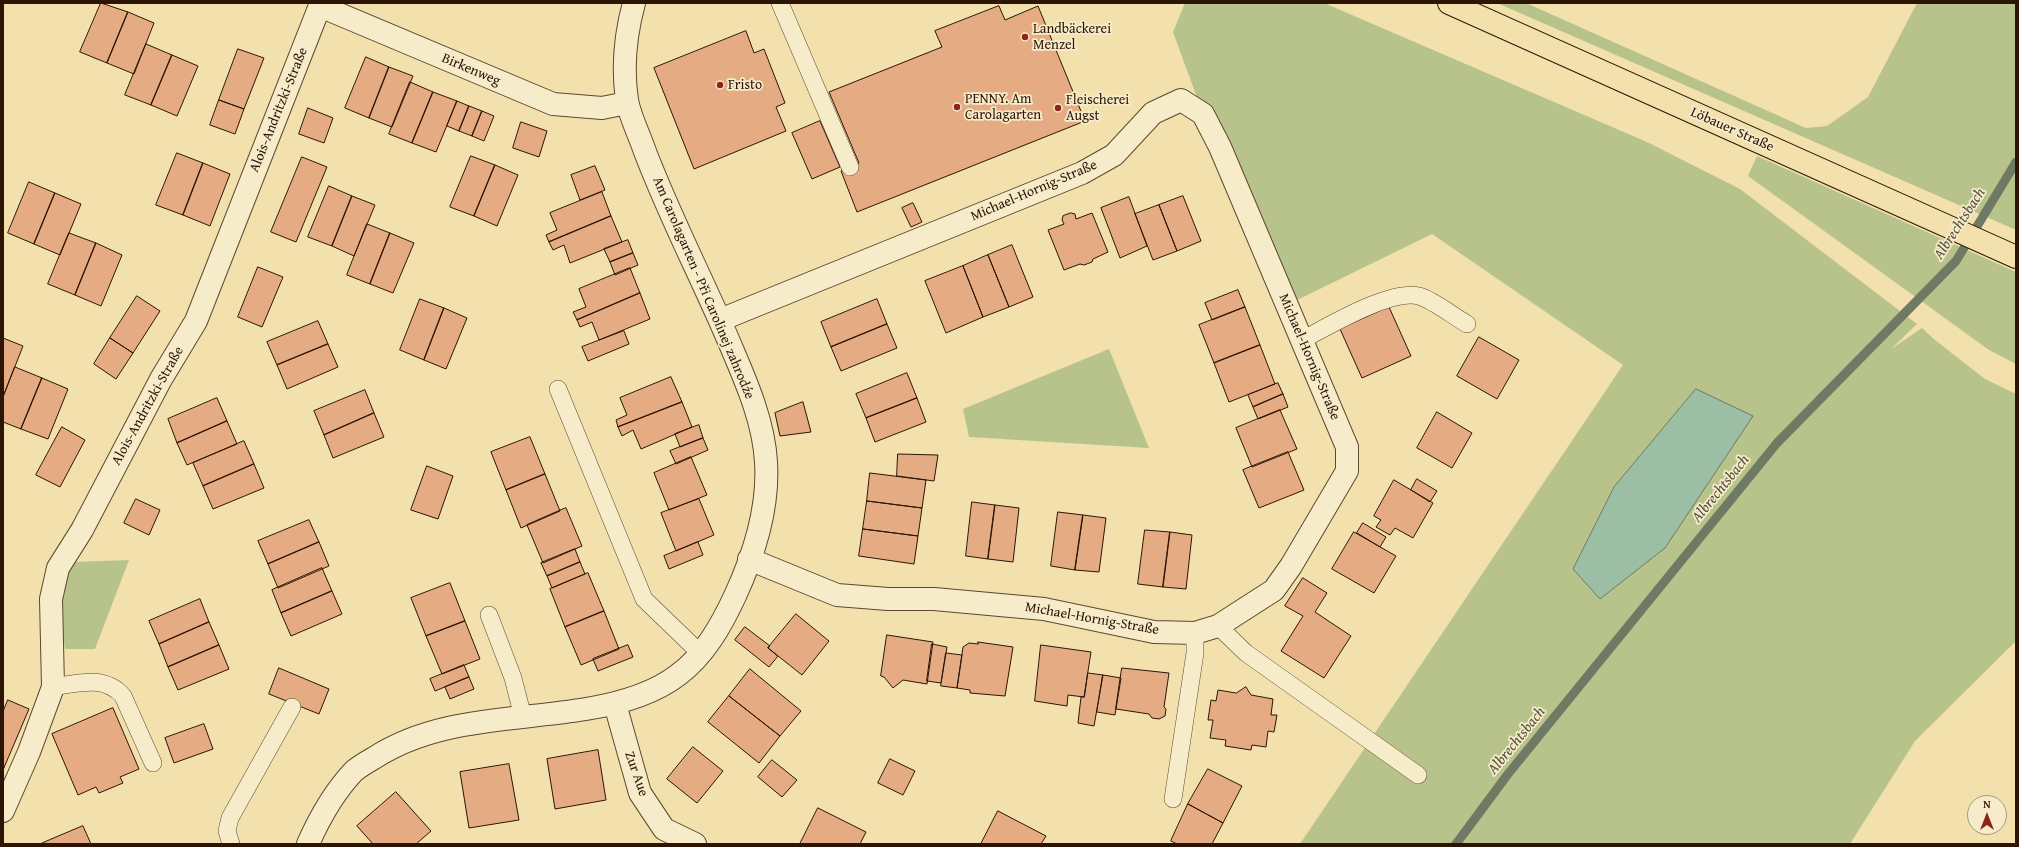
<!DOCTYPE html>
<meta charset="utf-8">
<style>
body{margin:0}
#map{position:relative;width:2019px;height:847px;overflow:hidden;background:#f2e1ad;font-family:"Gentium Book Plus",serif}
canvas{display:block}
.frame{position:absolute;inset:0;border:4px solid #2c1406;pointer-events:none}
.north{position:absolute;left:1967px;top:795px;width:40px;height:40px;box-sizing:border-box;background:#f7ecca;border:1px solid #a6967c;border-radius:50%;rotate:0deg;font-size:11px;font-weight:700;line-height:16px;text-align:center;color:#2c1406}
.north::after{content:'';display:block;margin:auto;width:14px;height:18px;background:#8f2418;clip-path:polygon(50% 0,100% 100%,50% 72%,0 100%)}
</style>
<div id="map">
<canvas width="2019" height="847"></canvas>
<div class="frame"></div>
<div class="north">N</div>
</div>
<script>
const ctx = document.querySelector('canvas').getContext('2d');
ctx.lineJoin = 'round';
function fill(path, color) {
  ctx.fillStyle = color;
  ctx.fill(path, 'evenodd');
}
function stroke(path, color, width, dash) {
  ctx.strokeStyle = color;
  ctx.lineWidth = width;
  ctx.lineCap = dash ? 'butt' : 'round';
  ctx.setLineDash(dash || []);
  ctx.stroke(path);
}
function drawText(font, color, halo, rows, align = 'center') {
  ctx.font = font + ' "Gentium Book Plus",serif';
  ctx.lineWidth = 3.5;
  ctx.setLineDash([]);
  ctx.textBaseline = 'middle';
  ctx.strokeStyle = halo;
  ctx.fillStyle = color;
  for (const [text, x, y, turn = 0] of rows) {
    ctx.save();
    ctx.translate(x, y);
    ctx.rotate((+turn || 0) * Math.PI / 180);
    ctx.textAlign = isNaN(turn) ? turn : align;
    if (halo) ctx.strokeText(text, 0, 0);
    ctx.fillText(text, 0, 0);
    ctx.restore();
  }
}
const green = new Path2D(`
 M1185 3H1324L1647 142 1740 189 1917 324 1891 349 1922 328 1935 340 1985 379 2016 394V641L1915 741 1850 844H1300L1623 365 1432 234 1287 305 1203 114 1173 32Z
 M1497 3H1526L1806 128 1827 126 1868 97 1917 3H2016V230Z
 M1757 156 2016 272V364L1989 350 1748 176Z
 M1109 349 1149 448 969 437 963 409Z
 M129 560 95 649H65C60 615 56 593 73 562Z`);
const water = new Path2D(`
 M1696 389 1753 416 1665 548 1600 599 1573 569 1614 487Z`);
const stream = new Path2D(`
 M1456 844 1508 774 1777 443 1956 261 2016 162`);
const building = new Path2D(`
 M101 3 128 12 107 63 80 52Z
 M999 6 1005 20 1038 6 1085 121 857 212 841 171 859 163 829 92 942 47 935 31Z
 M128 12 154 23 134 74 107 63Z
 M746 31 754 53 764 49 785 103 776 107 786 131 694 169 654 68Z
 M146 44 172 55 151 105 125 95Z
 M238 49 264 58 244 109 219 100Z
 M172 55 198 66 177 116 151 105Z
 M366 57 389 67 369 118 345 108Z
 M389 67 413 76 392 127 369 118Z
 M410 82 433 92 412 143 389 134Z
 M433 92 457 101 436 152 412 143Z
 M219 100 244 109 235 134 210 125Z
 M457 101 469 106 459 131 447 126Z
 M469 106 482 111 472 136 459 131Z
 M308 108 333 118 324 143 299 134Z
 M482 111 494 116 484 141 472 136Z
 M820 121 840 167 812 179 792 133Z
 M521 122 547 131 539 157 513 148Z
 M177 153 203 163 183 215 156 205Z
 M471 156 495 165 474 216 450 207Z
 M302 157 327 167 296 242 271 232Z
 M203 163 230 174 210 226 183 215Z
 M495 165 518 175 497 226 474 216Z
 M595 166 605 190 580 200 571 175Z
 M29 182 55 193 34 244 8 233Z
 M329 186 352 196 332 246 308 237Z
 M602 192 611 216 549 242 546 235 557 230 550 213Z
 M55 193 81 204 60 255 34 244Z
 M352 196 375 205 354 256 332 246Z
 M1183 196 1201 241 1177 251 1159 205Z
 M1129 197 1147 246 1120 258 1101 208Z
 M913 203 922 222 911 227 902 208Z
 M1159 205 1177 251 1153 260 1135 214Z
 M1071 213 1075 214 1076 219 1092 213 1108 252 1093 259 1092 262 1084 265 1080 264 1064 270 1048 230 1064 224 1062 220 1063 216Z
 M611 216 622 242 570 263 564 245 553 250 549 242Z
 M367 224 390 233 370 284 347 275Z
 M69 233 96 243 75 295 48 284Z
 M390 233 414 243 393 293 370 284Z
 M628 240 633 253 610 262 604 249Z
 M96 243 122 255 101 306 75 295Z
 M1012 245 1033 297 1009 307 988 255Z
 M633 253 638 265 615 275 610 262Z
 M988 255 1009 307 983 317 963 266Z
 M963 266 983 317 946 333 925 281Z
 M258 267 283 277 262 327 238 317Z
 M630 268 640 293 577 320 573 312 586 307 579 289Z
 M1238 290 1245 307 1212 320 1205 303Z
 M640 293 650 319 599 340 592 322 580 327 577 320Z
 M137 296 160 311 133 353 110 338Z
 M420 299 444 308 424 360 400 350Z
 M877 299 887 324 831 347 821 322Z
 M1245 307 1260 345 1214 363 1199 325Z
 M1389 307 1411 356 1362 378 1340 329Z
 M444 308 467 318 446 369 424 360Z
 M318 321 328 344 277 365 267 342Z
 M887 324 897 348 841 371 831 347Z
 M624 331 629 344 588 361 582 347Z
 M1479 337 1519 360 1497 399 1457 376Z
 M3 338 23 346 3 397Z
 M110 338 133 353 116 379 94 364Z
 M328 344 338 367 287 389 277 365Z
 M1260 345 1275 384 1229 402 1214 363Z
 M15 367 42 378 21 429 3 422V397Z
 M907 373 917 398 866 418 856 394Z
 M671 377 682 402 618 427 616 420 627 415 620 398Z
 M42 378 68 389 48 439 21 429Z
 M1278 383 1283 394 1253 407 1248 395Z
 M365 390 374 413 324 435 314 411Z
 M1283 394 1288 407 1258 419 1253 407Z
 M217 398 227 421 177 443 168 419Z
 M917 398 926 422 875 442 866 418Z
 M682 402 692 427 641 449 633 430 622 436 618 427Z
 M803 402 811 432 780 436 775 413Z
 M1280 410 1297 449 1252 467 1236 428Z
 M1437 412 1472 433 1452 468 1417 448Z
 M374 413 384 437 333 458 324 435Z
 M227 421 237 444 187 465 177 443Z
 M699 425 703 438 680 447 675 434Z
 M62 427 85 440 60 487 36 475Z
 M530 437 545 474 506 490 491 452Z
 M703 438 708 450 676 464 670 451Z
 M244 441 254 464 203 486 193 463Z
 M1288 452 1304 490 1259 508 1243 470Z
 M898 454 938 455 934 481 897 476Z
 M691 457 707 495 669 510 654 473Z
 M254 464 264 488 213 509 203 486Z
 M427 466 453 476 438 519 411 510Z
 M870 473 926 480 922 508 867 501Z
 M545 474 560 511 521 528 506 490Z
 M1417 479 1437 491 1430 502 1411 490Z
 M1394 480 1433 503 1413 538 1395 528 1390 535 1376 527 1381 520 1374 516Z
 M136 499 160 510 149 535 124 523Z
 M699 499 714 535 676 551 661 513Z
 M867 501 922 508 918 536 863 529Z
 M972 502 995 505 988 559 966 556Z
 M995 505 1019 508 1013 562 988 559Z
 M566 508 582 546 543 563 527 525Z
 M1058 512 1083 515 1075 570 1051 566Z
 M1083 515 1106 518 1099 572 1075 570Z
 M309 520 319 542 268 564 258 541Z
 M1363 523 1386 537 1380 547 1357 533Z
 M863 529 918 536 914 564 859 556Z
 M1145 530 1170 532 1163 587 1138 584Z
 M1170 532 1192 535 1186 589 1163 587Z
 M1354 532 1396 556 1374 593 1332 569Z
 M319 542 329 566 278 588 268 564Z
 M698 542 703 555 669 569 664 556Z
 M575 549 580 562 547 576 541 563Z
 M580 562 585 574 552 588 547 576Z
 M322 568 332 591 281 613 272 590Z
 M588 573 604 611 565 627 550 589Z
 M1303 578 1327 593 1315 612 1351 636 1324 678 1281 651 1303 616 1285 606Z
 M450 583 465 621 426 636 411 598Z
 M332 591 342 614 291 636 281 613Z
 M200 599 209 622 159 644 149 621Z
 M604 611 619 649 581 665 565 627Z
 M796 614 829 641 802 675 768 648Z
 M465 621 480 659 442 674 426 636Z
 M209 622 219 645 168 667 159 644Z
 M745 627 770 646 768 648 778 656 769 667 735 640Z
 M887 635 933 642 927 684 903 680 893 688 884 677 881 676Z
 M978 642 1013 647 1005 696 970 693V690L957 688 963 647 969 643 978 644Z
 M932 644 947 647 941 683 927 681Z
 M219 645 229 669 178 690 168 667Z
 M628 645 633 657 598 671 593 659Z
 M1041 645 1091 652 1084 697 1068 695 1067 706 1035 701Z
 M946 653 962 655 957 688 941 686Z
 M464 665 469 677 435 691 430 679Z
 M279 668 329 689 319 714 269 694Z
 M1122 668 1169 673 1164 707 1166 709 1165 716 1159 719 1152 718 1149 714 1116 709Z
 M750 669 801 711 780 736 729 696Z
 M1088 673 1103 675 1094 726 1078 723 1081 697H1084Z
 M1103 675 1121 678 1115 715 1097 712Z
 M469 677 474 689 450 699 445 687Z
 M1246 687 1251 695 1273 699 1271 715H1277L1274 732 1268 731 1266 747 1252 745 1251 750 1225 746 1226 740 1210 738 1213 720H1208L1211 700 1216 701 1218 690 1236 693Z
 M729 696 780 736 759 763 708 722Z
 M8 700 29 709 3 770V712Z
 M113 708 139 769 120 777 123 783 99 793 96 787 78 795 52 734Z
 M204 724 213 749 174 763 165 738Z
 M693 747 723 771 697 803 667 779Z
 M598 750 606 800 555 809 547 759Z
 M890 759 915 771 903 795 878 783Z
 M772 760 797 780 782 797 758 777Z
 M509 764 519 820 469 828 460 772Z
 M1208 769 1242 786 1223 823 1188 804Z
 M396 792 431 831 416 844H373L357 826Z
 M1188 804 1223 823 1212 844H1177L1171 841Z
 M818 808 866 832 860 844H800Z
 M998 811 1046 836 1041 844H981Z
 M83 826 91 844H40L49 840Z`);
const service = new Path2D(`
 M780 3 850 167
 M1302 340C1329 326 1390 289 1419 296 1433 300 1453 316 1467 324
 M558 389 644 599 701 654
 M489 615 513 678 523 717
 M1218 626 1246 653 1418 775
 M53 687C78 683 105 675 123 696L153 763
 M1173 799 1195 653V633
 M231 844 227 831 230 818 292 707`);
const minor = new Path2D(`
 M320 6 553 104 602 108 627 103
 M720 320 1082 173 1114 155 1153 113 1181 100 1203 114 1220 147 1347 447V471L1291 566 1274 590 1218 626 1195 633 1154 632 1044 609 934 599H888L837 595 749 559
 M615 704 640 793 664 829 695 844
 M3 811 29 752 53 687 51 599 58 568 82 530 161 379 196 321 321 3
 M308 844C319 819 335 791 354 771 360 766 367 762 374 758 437 717 515 721 586 709 617 704 652 695 678 675 704 656 721 626 735 596 754 555 769 508 766 462 764 424 748 386 733 351 705 284 670 218 644 149 639 134 630 117 627 100 622 66 625 36 634 3`);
const primary = new Path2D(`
 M1449 3 2016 257`);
const markers = [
 [1025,37,4,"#8f2418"],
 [720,85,4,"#8f2418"],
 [957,107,4,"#8f2418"],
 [1058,108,4,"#8f2418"]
];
const poiNames = [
 ["Landbäckerei",1033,29],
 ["Menzel",1033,45],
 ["Fristo",728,85],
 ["PENNY. Am",965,99],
 ["Carolagarten",965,115],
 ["Fleischerei",1066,100],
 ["Augst",1066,116]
];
const streetNames = [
 ["Birkenweg",471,70,23],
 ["Alois-Andritzki-Straße",279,110,-68],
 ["Löbauer Straße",1732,130,24],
 ["Michael-Hornig-Straße",1034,191,-23],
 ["Am Carolagarten - Při Carolinej zahrodźe",703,288,67],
 ["Michael-Hornig-Straße",1309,357,67],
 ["Alois-Andritzki-Straße",148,406,-61],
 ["Michael-Hornig-Straße",1092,619,10],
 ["Zur Aue",636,774,71]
];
const waterNames = [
 ["Albrechtsbach",1960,224,-57],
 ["Albrechtsbach",1721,489,-51],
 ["Albrechtsbach",1517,741,-51]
];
fill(green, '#b8c38b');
fill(water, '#9cbea5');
stroke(water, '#6f7a65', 1);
stroke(stream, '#6f7a65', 9);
fill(building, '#e5ab83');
stroke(building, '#2c1406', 1);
stroke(service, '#5e4730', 18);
stroke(minor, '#5e4730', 24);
stroke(primary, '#2c1406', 24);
stroke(service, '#f7ecca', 17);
stroke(minor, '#f7ecca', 22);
stroke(primary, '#f2e1ad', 22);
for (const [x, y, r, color] of markers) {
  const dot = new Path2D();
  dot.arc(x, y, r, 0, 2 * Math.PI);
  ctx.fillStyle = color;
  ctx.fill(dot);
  stroke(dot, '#f7ecca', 1.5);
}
drawText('14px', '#2c1406', '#f7ecca', poiNames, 'left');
drawText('14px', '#2c1406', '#f7ecca', streetNames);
drawText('italic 15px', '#53503e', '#f7ecca', waterNames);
</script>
